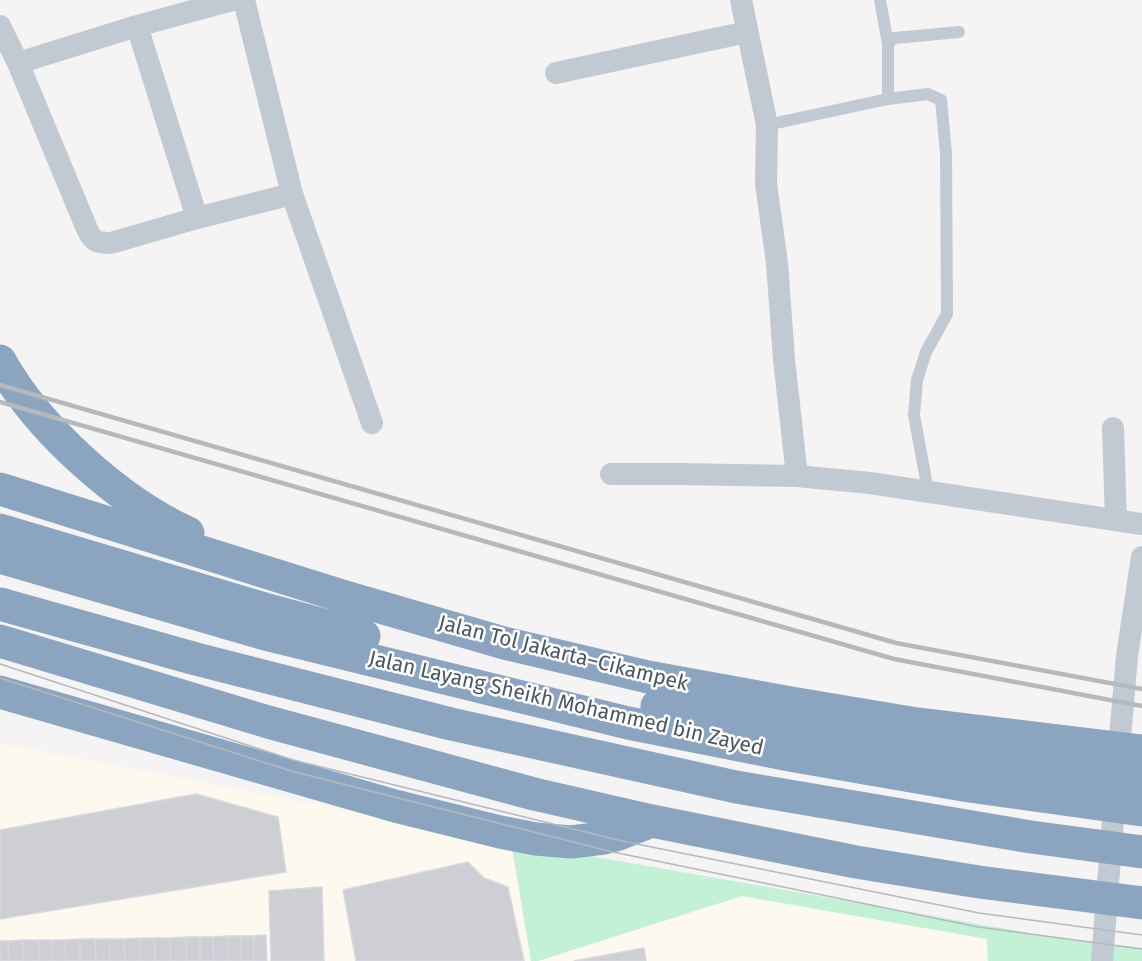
<!DOCTYPE html>
<meta charset="utf-8">
<style>
body{margin:0}
canvas{display:block;background:#f5f3f3}
</style>
<canvas width="1142" height="961"></canvas>
<script>
const ctx = document.querySelector('canvas').getContext('2d');
ctx.lineJoin = 'round';
function fill(path, color) {
  ctx.fillStyle = color;
  ctx.fill(path, 'evenodd');
}
function stroke(path, color, width, dash) {
  ctx.strokeStyle = color;
  ctx.lineWidth = width;
  ctx.lineCap = dash ? 'butt' : 'round';
  ctx.setLineDash(dash || []);
  ctx.stroke(path);
}
function drawText(font, color, halo, rows, align = 'center') {
  ctx.font = font + ' "Fira Sans",sans-serif';
  ctx.lineWidth = 5;
  ctx.setLineDash([]);
  ctx.textBaseline = 'middle';
  ctx.strokeStyle = halo;
  ctx.fillStyle = color;
  for (const [text, x, y, turn = 0] of rows) {
    ctx.save();
    ctx.translate(x, y);
    ctx.rotate((+turn || 0) * Math.PI / 180);
    ctx.textAlign = isNaN(turn) ? turn : align;
    if (halo) ctx.strokeText(text, 0, 0);
    ctx.fillText(text, 0, 0);
    ctx.restore();
  }
}
const commercial = new Path2D(`
 M0 743 511 842 531 961H0Z
 M742 896 988 939V961H538Z`);
const green = new Path2D(`
 M511 842 1052 937 1142 948V961H988L987 939 742 896 538 961H531Z`);
const building = new Path2D(`
 M196 794 278 817 286 872 0 919V830Z
 M468 862 484 878 508 887 524 961H356L343 890Z
 M322 887 324 961H271L269 891Z
 M266 935 267 961H254V936Z
 M228 936H241V961H228Z
 M228 936V961H214L213 937Z
 M241 936H254V961H241Z
 M186 937H200V961H186Z
 M186 937V961H170V938Z
 M200 937H213L214 961H200Z
 M140 938H154L155 961H140Z
 M140 938V961H125L124 939Z
 M154 938H170V961H155Z
 M80 939H95L96 961H80Z
 M80 939V961H66L65 940Z
 M95 939H110V961H96Z
 M110 939H124L125 961H110Z
 M23 940V961H9L8 941Z
 M23 940H39V961H23Z
 M39 940H52V961H39Z
 M52 940H65L66 961H52Z
 M0 941H8L9 961H0Z
 M644 948 646 961H574Z`);
const service = new Path2D(`
 M880 0 888 44
 M888 99V44L891 40 895 38 959 32
 M767 125 888 99 928 94 941 100 946 153 947 314 926 352 917 380 914 415 928 491`);
const minor = new Path2D(`
 M244 0 292 194 372 423
 M741 0 767 125 766 184 777 263 784 359 797 476 870 483 1142 524
 M0 26 18 63 87 229C93 242 97 243 111 243L197 218 292 194
 M137 26 197 218
 M18 63 137 26 233 0
 M556 73 747 32
 M1113 428 1116 520
 M611 474H677L797 476
 M1118 761 1127 656 1142 557
 M1102 961 1115 794`);
const motorway = new Path2D(`
 M0 361C37 428 118 501 188 533
 M0 489 342 596 504 643 648 677 791 703 917 724 1142 751
 M0 530 268 610 364 636
 M0 557 265 634 628 723 795 756 969 786 1142 810
 M0 604 196 659 451 724 736 787 1031 837 1142 852
 M0 641 268 722 534 794 652 821 856 862 979 882 1142 903
 M0 692 395 806 500 832 536 839 571 842 604 838 619 834 652 821
 M657 706 858 742 964 758 1142 777`);
const tram = new Path2D(`
 M0 664 293 760 622 841 979 913 1142 935
 M0 678 291 771 613 852 978 927 1142 949`);
const rail = new Path2D(`
 M0 385 896 643 1142 689
 M0 402 894 659 1142 706`);
const streetNames = [
 ["Jalan Tol Jakarta–Cikampek",563,654,14],
 ["Jalan Layang Sheikh Mohammed bin Zayed",566,704,13]
];
fill(commercial, '#fdf9ef');
fill(green, '#c3f1d5');
fill(building, '#cdcfd5');
stroke(building, '#d7d9de', 1.5);
stroke(service, '#c1cad2', 12);
stroke(minor, '#c1cad2', 22);
stroke(motorway, '#8ba5c1', 33);
stroke(tram, '#b5b8bd', 1.5);
stroke(rail, '#b5b8bd', 4.5);
drawText('21px', '#4a5661', '#fff', streetNames);
</script>
